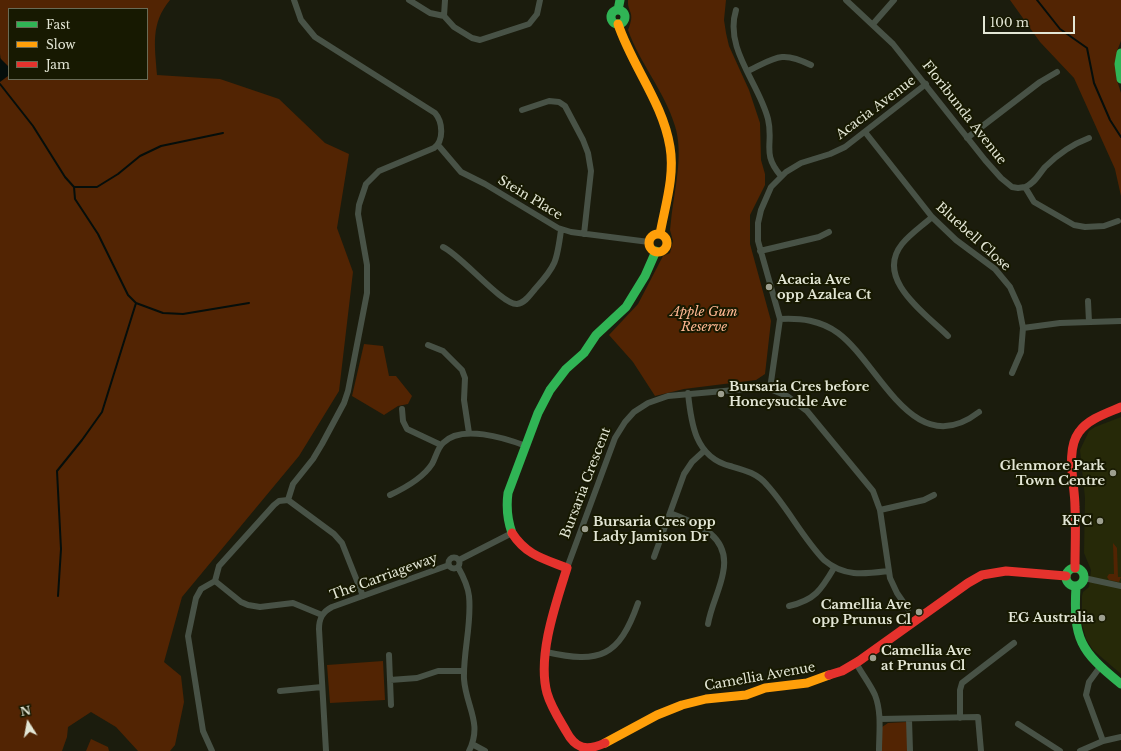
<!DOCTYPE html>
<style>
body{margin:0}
#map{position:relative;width:1121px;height:751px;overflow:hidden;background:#1b1c0d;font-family:"Libre Baskerville",serif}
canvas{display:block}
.legend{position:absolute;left:8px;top:8px;width:140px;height:72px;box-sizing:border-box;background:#171901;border:1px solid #696b56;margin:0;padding:5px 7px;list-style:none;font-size:12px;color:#e3e6d5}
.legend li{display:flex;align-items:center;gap:8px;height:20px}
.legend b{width:20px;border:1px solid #696b56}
.north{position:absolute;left:8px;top:703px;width:40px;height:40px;-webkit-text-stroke:3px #171901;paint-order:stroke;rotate:349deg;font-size:11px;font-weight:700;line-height:16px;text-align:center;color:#e3e6d5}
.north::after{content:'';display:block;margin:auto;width:14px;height:18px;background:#e3e6d5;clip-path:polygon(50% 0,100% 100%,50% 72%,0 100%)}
.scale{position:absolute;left:983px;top:16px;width:92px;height:18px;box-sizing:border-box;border:2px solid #e3e6d5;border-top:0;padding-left:5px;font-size:12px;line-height:14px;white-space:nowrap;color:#e3e6d5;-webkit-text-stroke:3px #171901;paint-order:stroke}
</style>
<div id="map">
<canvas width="1121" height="751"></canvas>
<ul class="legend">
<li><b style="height:5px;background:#30b455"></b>Fast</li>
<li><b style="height:5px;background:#ff9f0a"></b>Slow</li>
<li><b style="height:5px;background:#e5322d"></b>Jam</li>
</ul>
<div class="north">N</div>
<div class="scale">100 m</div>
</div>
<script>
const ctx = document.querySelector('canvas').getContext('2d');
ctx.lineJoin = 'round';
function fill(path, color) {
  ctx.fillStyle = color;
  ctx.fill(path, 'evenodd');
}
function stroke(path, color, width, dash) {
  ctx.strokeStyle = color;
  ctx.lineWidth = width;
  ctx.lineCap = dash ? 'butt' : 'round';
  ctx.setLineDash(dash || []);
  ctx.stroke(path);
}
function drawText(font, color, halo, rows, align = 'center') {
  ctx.font = font + ' "Libre Baskerville",serif';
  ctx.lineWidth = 4;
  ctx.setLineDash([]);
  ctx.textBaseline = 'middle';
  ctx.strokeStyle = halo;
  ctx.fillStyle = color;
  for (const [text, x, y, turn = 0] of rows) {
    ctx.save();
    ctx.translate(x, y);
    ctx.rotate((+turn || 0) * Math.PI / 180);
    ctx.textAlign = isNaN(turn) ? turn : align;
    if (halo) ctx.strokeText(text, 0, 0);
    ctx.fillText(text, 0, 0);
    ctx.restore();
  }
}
const built = new Path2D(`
 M1121 417V674L1093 650 1086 639 1082 623V596L1083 592 1089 587 1091 570 1084 553 1085 498 1080 450 1089 431 1095 427Z`);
const green = new Path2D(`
 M0 0H170C150 24 155 46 157 75L220 79 279 99 325 143 349 154 337 228 353 272 339 391 299 456 182 597 164 662 181 676 184 702 175 745 170 751H138L116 727 91 712 68 727 67 737 62 751H0V77L4 75 0 54ZM9 9H147V79H9Z
 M628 0H726L724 20 726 33 729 46 749 90 760 123 761 160 765 174V185L750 215V244L771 321 765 374 756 380 684 389 655 396 633 362 609 335 638 304 663 256 670 253 673 241 670 230 671 221C674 191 684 155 675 126 665 92 640 64 628 30 636 11 627 13 628 0Z
 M1010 0H1121V41L1117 51 1116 77 1121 93V196L1115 169 1074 78 1040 42Z
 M364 344 383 346 389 376H396L412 396 408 404 398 406 384 415 352 396Z
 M1113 543 1117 548 1118 577H1121L1119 582 1109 580 1107 577 1109 574H1114Z
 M383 661 385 700 330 703 327 665Z
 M907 722V751H882V727L888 723Z
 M91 739 108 747 109 751H86Z`);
const water = new Path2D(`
 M0 58 9 67 8 76 0 82Z`);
const stream = new Path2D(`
 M1037 0 1060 29 1087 48 1094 83 1110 120 1121 137
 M0 84 33 126 65 177 74 187 75 199 98 234 128 295 136 303 163 313 183 314 249 303
 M74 187H97L118 174 140 156 161 146 223 133
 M58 596 61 549 57 471 82 440 102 412 136 303`);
const street = new Path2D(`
 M409 0 430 13 444 16 454 27 472 38 480 40 529 24 537 14 540 0
 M846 0 893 44 985 160 1001 178 1012 187 1018 188 1025 187 1034 202 1074 225 1085 227 1104 226 1118 221
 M736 10C724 49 759 83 768 119 774 144 761 153 781 176
 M444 16 445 0
 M873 24 894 0
 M748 71C775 58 781 50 811 65
 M522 110 549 101 559 102 565 106 583 140 588 153 591 171 584 234
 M865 132 932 217 956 240 995 269 1010 287 1019 307 1023 328 1021 352 1012 373
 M967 138 1040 82 1057 72
 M438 145 461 172 485 184 558 228 571 232 649 242
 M1025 187C1034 184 1039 174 1045 167 1057 155 1073 144 1089 138
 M932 217C922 226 910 234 902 244 874 279 926 314 948 336
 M443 247C462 256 502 305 517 304 525 303 530 295 535 289 556 266 557 261 561 230
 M760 251 819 237 829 232
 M1088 301 1089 322
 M780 319C801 318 820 320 838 333 880 364 913 463 979 412
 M1023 328 1060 323 1121 321
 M428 345 443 351 462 370 465 378 464 400 469 433
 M770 389 780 319 758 241V223L761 210 771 187 786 172 801 163 830 154 845 147 926 84
 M688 393C691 423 695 457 730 466 744 470 757 473 767 485 788 508 802 537 824 560 844 577 864 574 888 571
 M402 409 403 421 407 429 441 445
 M390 495C405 488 423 478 432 464 436 457 437 449 443 443 461 424 505 438 526 446
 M288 500 334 534 342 543 363 596
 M880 510 924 500 934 495
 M670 513C698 524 731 536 723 573 720 590 711 606 708 624
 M654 557 684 474 692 462 704 451
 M448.5 563a5.5 5.5 0 1 1 11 0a5.5 5.5 0 1 1-11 0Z
 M459 560 512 533
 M458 567C463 576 468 586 469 596 472 623 463 652 464 679 466 707 483 723 469 751
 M567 568 615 438 625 422 634 412 648 403 668 396 757 388 770 389 787 396 807 411 873 491 880 510 890 578 897 593 908 609
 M1084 578 1121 586
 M215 581 219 566 274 505 279 501 288 500 293 484 313 459 322 444 344 403 348 391 367 293V265L358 214 359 205 366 184 379 171 434 148C444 141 443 122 435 113L315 37 301 20 294 0
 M215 581 241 602 248 605 260 607 293 603 322 615
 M789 606C815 600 821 590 834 568
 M546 652C600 664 619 657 638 603
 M389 655 391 705
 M856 663C862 674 870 684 875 695 882 713 879 733 879 751
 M1100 667 1089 682 1086 695 1103 741
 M390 680 417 678 438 671H464
 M280 691 322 687
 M960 718V690L962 683 1014 643
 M880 719 978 717 981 751
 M909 719 910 751
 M1018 724 1060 751
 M472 744 485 751
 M212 751 203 731 188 636 196 598 201 589 215 581
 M326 751 319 629C319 619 322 612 332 607L449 565
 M1080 751 1103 741 1121 737`);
const fast = new Path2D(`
 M618 10 620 0
 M611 17a7 7 0 1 1 14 0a7 7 0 1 1-14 0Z
 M1121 53 1119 64 1121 79
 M512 533C507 519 506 508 508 493L538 413 550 390 566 369 584 353 596 335 626 307 645 276 656 251
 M1066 577a9 9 0 1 1 18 0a9 9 0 1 1-18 0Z
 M1076 586C1073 639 1080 651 1121 684`);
const slow = new Path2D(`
 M618 24C632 66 663 103 670 147 675 176 665 206 660 234
 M649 243a9 9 0 1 1 18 0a9 9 0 1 1-18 0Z
 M605 743 657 715 682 705 706 699 746 695 765 688 807 683 829 675`);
const jam = new Path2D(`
 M512 533C526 555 544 559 567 568 556 603 537 656 547 693 551 707 559 719 566 731 576 750 587 751 605 743
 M1075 568C1075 548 1076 527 1075 507 1075 484 1065 451 1079 432 1088 419 1107 413 1121 407
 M829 675 842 671 859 661 968 583 982 575 1006 571 1066 576`);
const markers = [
 [769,287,4,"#9d9f8f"],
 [721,394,4,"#9d9f8f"],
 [1113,473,4,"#9d9f8f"],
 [1100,521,4,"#9d9f8f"],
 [585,529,4,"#9d9f8f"],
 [919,612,4,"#9d9f8f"],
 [1102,618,4,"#9d9f8f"],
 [873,658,4,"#9d9f8f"]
];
const streetNames = [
 ["Acacia Avenue",876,108,-37],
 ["Floribunda Avenue",964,113,52],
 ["Stein Place",530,198,31],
 ["Bluebell Close",973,237,42],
 ["Bursaria Crescent",586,483,-69],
 ["The Carriageway",384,577,-20],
 ["Camellia Avenue",760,677,-10]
];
const poiNames = [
 ["Acacia Ave",777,280],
 ["opp Azalea Ct",777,295],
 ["Bursaria Cres before",729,387],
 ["Honeysuckle Ave",729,402],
 ["Glenmore Park",1105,466,"right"],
 ["Town Centre",1105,481,"right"],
 ["KFC",1092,521,"right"],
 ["Bursaria Cres opp",593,522],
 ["Lady Jamison Dr",593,537],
 ["Camellia Ave",911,605,"right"],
 ["opp Prunus Cl",911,620,"right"],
 ["EG Australia",1094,618,"right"],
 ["Camellia Ave",881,651],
 ["at Prunus Cl",881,666]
];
const parkNames = [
 ["Apple Gum",704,312],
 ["Reserve",704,327]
];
fill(built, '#262908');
fill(green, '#522403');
fill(water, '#050e0b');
stroke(stream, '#050e0b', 2);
stroke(street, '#485246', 6);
stroke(fast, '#30b455', 9);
stroke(slow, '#ff9f0a', 9);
stroke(jam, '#e5322d', 9);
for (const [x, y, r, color] of markers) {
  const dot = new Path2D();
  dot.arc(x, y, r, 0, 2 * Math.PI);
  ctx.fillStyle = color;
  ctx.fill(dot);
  stroke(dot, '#171901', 1.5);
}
drawText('13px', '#e3e6d5', '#171901', streetNames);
drawText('bold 13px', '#e3e6d5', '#171901', poiNames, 'left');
drawText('italic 13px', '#ffb893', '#171901', parkNames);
</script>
